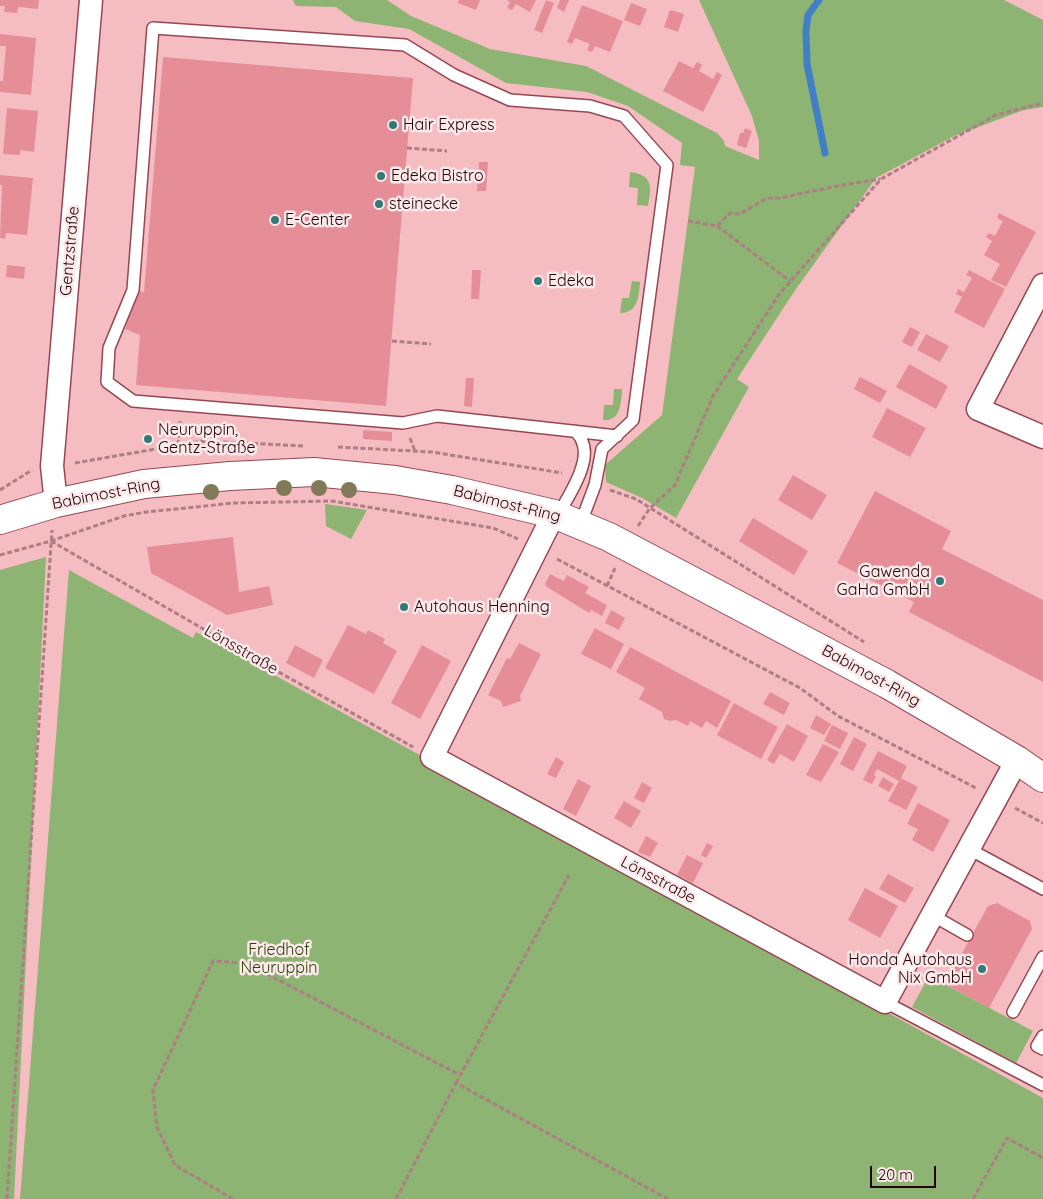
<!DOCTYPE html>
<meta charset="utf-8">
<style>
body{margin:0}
#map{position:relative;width:1043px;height:1199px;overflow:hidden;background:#f5bdc2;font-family:Quicksand,sans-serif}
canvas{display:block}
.scale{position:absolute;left:870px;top:1166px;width:66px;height:22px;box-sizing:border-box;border:2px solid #230409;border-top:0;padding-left:6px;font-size:15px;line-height:18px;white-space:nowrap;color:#230409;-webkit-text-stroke:4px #fde9ea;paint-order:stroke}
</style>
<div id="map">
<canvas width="1043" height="1199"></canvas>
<div class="scale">20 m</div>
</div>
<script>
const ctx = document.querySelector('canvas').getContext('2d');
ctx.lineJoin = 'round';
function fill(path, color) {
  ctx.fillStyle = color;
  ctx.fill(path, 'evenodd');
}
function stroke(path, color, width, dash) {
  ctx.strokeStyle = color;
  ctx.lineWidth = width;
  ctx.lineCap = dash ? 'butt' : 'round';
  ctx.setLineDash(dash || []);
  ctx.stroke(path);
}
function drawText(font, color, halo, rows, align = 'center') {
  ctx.font = font + ' Quicksand,sans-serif';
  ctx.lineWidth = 5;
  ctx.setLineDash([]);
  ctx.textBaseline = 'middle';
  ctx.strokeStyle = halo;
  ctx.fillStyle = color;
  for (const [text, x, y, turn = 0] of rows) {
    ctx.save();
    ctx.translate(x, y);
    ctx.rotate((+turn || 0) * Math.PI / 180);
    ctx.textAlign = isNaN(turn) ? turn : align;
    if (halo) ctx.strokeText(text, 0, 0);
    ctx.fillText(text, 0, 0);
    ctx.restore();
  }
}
const green = new Path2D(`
 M293 0H387L411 16 490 49 586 66 717 133 724 141 725 146 759 160V141L752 116 699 0H1004L1043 20V107L1024 110 954 136 876 178 796 289 737 379 749 387 676 518 642 498 606 482 605 465 662 415 695 167 680 165 682 143 628 106 587 92 506 83 409 29 355 21 336 7 296 6Z
 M630 172C654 175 651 187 648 206L637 205 638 188 629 187Z
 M632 281 640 282C639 296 638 313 620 313L622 298H629Z
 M614 389H622C621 402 621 422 603 420L604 405H613Z
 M325 504 367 510 351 539 326 526Z
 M46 557 14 1199H0V570Z
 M69 570 193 638 196 632 1043 1098V1199H20Z
 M929 976 1033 1031 1016 1063 912 1007Z`);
const stream = new Path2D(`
 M819 0 808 15 806 31 807 64 825 153`);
const building = new Path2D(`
 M0 0H39L38 9 18 7 17 13 4 12 5 6H0Z
 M459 0H480L476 10 458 3Z
 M507 0H536L530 12 516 4 512 10 507 8 510 2Z
 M546 0 554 3 542 33 534 30Z
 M560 0H569L564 12 557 8Z
 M631 3 647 9 640 26 624 20Z
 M582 5 623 21 610 52 595 46 592 52 587 50 590 44 575 38 572 44 567 42Z
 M670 10 684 14 678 32 664 27Z
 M0 34 36 38 31 95 0 92V81H3L6 46H0Z
 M163 57 413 78 386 406 136 385 140 335 125 329 139 291 144 292Z
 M679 61 693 68 697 62 702 65 699 71 713 79 717 72 722 75 703 112 663 91Z
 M7 108 38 111 34 152 20 150V155L3 154Z
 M745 128 752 131 746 148 737 145 740 133H743Z
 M479 162H488L486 191H477Z
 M0 175 33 178 27 235 6 233 5 239 0 238 2 185H0Z
 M999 213 1036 232 1006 287 991 280 1000 264 984 255 992 241 986 237 989 233 995 236 1003 221 997 218Z
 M7 265 25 267 24 279 6 277Z
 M472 270H481L479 299H471Z
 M969 270 1005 289 984 328 954 312 962 297 956 294 958 289 964 292 972 278 966 275Z
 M910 327 920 332 912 347 902 342Z
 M926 334 949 346 940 362 917 350Z
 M909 364 948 386 936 409 896 387Z
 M860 377 887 391 880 403 854 389Z
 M466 378H474L472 407 464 406Z
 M887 408 926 428 910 457 872 437Z
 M363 430 392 432V441L363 439Z
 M793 475 827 495 812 520 778 500Z
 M875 491 951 531 942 549 1043 600V682L909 612 914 602 837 563Z
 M753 518 808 551 794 575 739 541Z
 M233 537 239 592 269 586 273 605 227 615 151 573 147 547Z
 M550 574 564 581 567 575 589 587 585 593 607 605 602 616 591 610 589 613 547 587 545 584Z
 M611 610 625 618 619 630 605 623Z
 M348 625 366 634 368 630 385 639 383 643 397 651 374 694 325 668Z
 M595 628 624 644 611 669 581 654Z
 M519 643 541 654 520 696 521 701 503 707 501 701 488 695 507 658 510 659Z
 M295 645 323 660 314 678 286 663Z
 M422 645 451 661 420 719 391 703Z
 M630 647 731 701 717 728 706 721 702 728 690 721 688 726 676 720 670 721 664 719 662 712 639 699 645 688 616 672Z
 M770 692 790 703 784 715 763 704Z
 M734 703 778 727 761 759 717 735Z
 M816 715 831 724 824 735 810 728Z
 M787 724 808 736 794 762 780 754 774 764 767 760Z
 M832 725 848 733 840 749 824 741Z
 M854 737 867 744 853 771 840 764Z
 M823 744 839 752 821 782 806 775Z
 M878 751 907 766 901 778 918 787 906 810 888 801 899 781 877 769 874 775 876 777 872 784 863 780Z
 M556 757 564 762 556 778 547 774Z
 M883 777 894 784 889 792 878 786Z
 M578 779 591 786 576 816 563 809Z
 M642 782 652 788 644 803 634 798Z
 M624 801 641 811 631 828 614 818Z
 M918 803 950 820 933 852 912 840 918 829 907 824Z
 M646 836 658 843 650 857 638 852Z
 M707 843 713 846 706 858 701 855Z
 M687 855 703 863 693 883 677 875Z
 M888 874 914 888 905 903 879 889Z
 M865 888 898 906 880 938 848 920Z
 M997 903 1030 921 1032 929 989 1008 945 984 988 906Z`);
const path = new Path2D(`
 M407 148 447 151
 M688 221 717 226 730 213 740 214 767 198H780L837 186 880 179
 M717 226 790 281
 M392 341 431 344
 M410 438 415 451
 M178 445 180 421
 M338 447 432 452 562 473
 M75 463 202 441 304 446
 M0 490 32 470
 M610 490 636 499 864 642
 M638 526 650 508 675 485 713 396 780 293 881 179 996 115 1043 103
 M51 541 250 656 413 747
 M0 555 51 541 124 516 146 512 234 503 332 501 493 528 518 539
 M557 559 800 688 838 716 976 788
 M607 586 615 568
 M1015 808 1043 823
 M456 1083 569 875
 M7 1199 52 530
 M233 1199 175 1165 157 1127 153 1090 213 961 246 963 460 1075
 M396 1199 456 1083 668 1199
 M973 1199 1007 1138 1043 1158`);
const service = new Path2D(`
 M558 515C568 497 592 462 582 441 581 437 578 434 575 431
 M580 525 595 485 602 449 633 420 667 165 624 116 590 106 510 100 454 75 405 45 153 28 133 290 109 348 107 382 133 401 403 423 437 416 617 436
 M969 849 1043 889
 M932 915 967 935
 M885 1002 1043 1085
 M1013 1012 1043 957
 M1043 1036 1037 1046 1043 1049`);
const minor = new Path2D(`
 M1043 285 978 409 1043 437
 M56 503 52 466 91 0
 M554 514 432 757 885 1002 1017 760`);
const secondary = new Path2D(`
 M0 520 56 503 144 484 230 476 314 472 395 480 452 490 554 514 609 537 887 684 1017 760 1043 778`);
const trees = [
 [284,488],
 [319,488],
 [349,490],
 [211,492]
];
const markers = [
 [393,125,5,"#317a78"],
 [381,176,5,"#317a78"],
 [379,204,5,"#317a78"],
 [275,220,5,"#317a78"],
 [538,281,5,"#317a78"],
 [148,439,5,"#317a78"],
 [940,581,5,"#317a78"],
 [404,607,5,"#317a78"],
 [982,969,5,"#317a78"]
];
const poiNames = [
 ["Hair Express",403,125],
 ["Edeka Bistro",391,176],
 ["steinecke",389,204],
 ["E-Center",285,220],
 ["Edeka",548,281],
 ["Neuruppin,",158,430],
 ["Gentz-Straße",158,448],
 ["Gawenda",930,572,"right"],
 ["GaHa GmbH",930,590,"right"],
 ["Autohaus Henning",414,607],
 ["Honda Autohaus",972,960,"right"],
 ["Nix GmbH",972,978,"right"]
];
const streetNames = [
 ["Gentzstraße",70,251,-85],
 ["Babimost-Ring",106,494,-11],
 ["Babimost-Ring",507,504,14],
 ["Lönsstraße",241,650,30],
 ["Babimost-Ring",871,676,29],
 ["Lönsstraße",658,880,28]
];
const parkNames = [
 ["Friedhof",279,950],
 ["Neuruppin",279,968]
];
fill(green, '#8db472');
stroke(stream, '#4180c7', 7);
fill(building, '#e68e97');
stroke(service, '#974752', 14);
stroke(minor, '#974752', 25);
stroke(secondary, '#974752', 30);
stroke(path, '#ad7e83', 3, [5, 2.5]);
stroke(service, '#fff', 11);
stroke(minor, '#fff', 22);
stroke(secondary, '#fff', 28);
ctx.fillStyle = '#827958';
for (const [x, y] of trees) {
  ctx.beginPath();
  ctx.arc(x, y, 8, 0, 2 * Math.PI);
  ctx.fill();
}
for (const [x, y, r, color] of markers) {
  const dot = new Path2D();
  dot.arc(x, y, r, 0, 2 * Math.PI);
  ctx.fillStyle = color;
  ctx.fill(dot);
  stroke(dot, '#fde9ea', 2);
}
drawText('16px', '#230409', '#fde9ea', poiNames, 'left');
drawText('16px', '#230409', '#fde9ea', streetNames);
drawText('16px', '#244202', '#fde9ea', parkNames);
</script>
